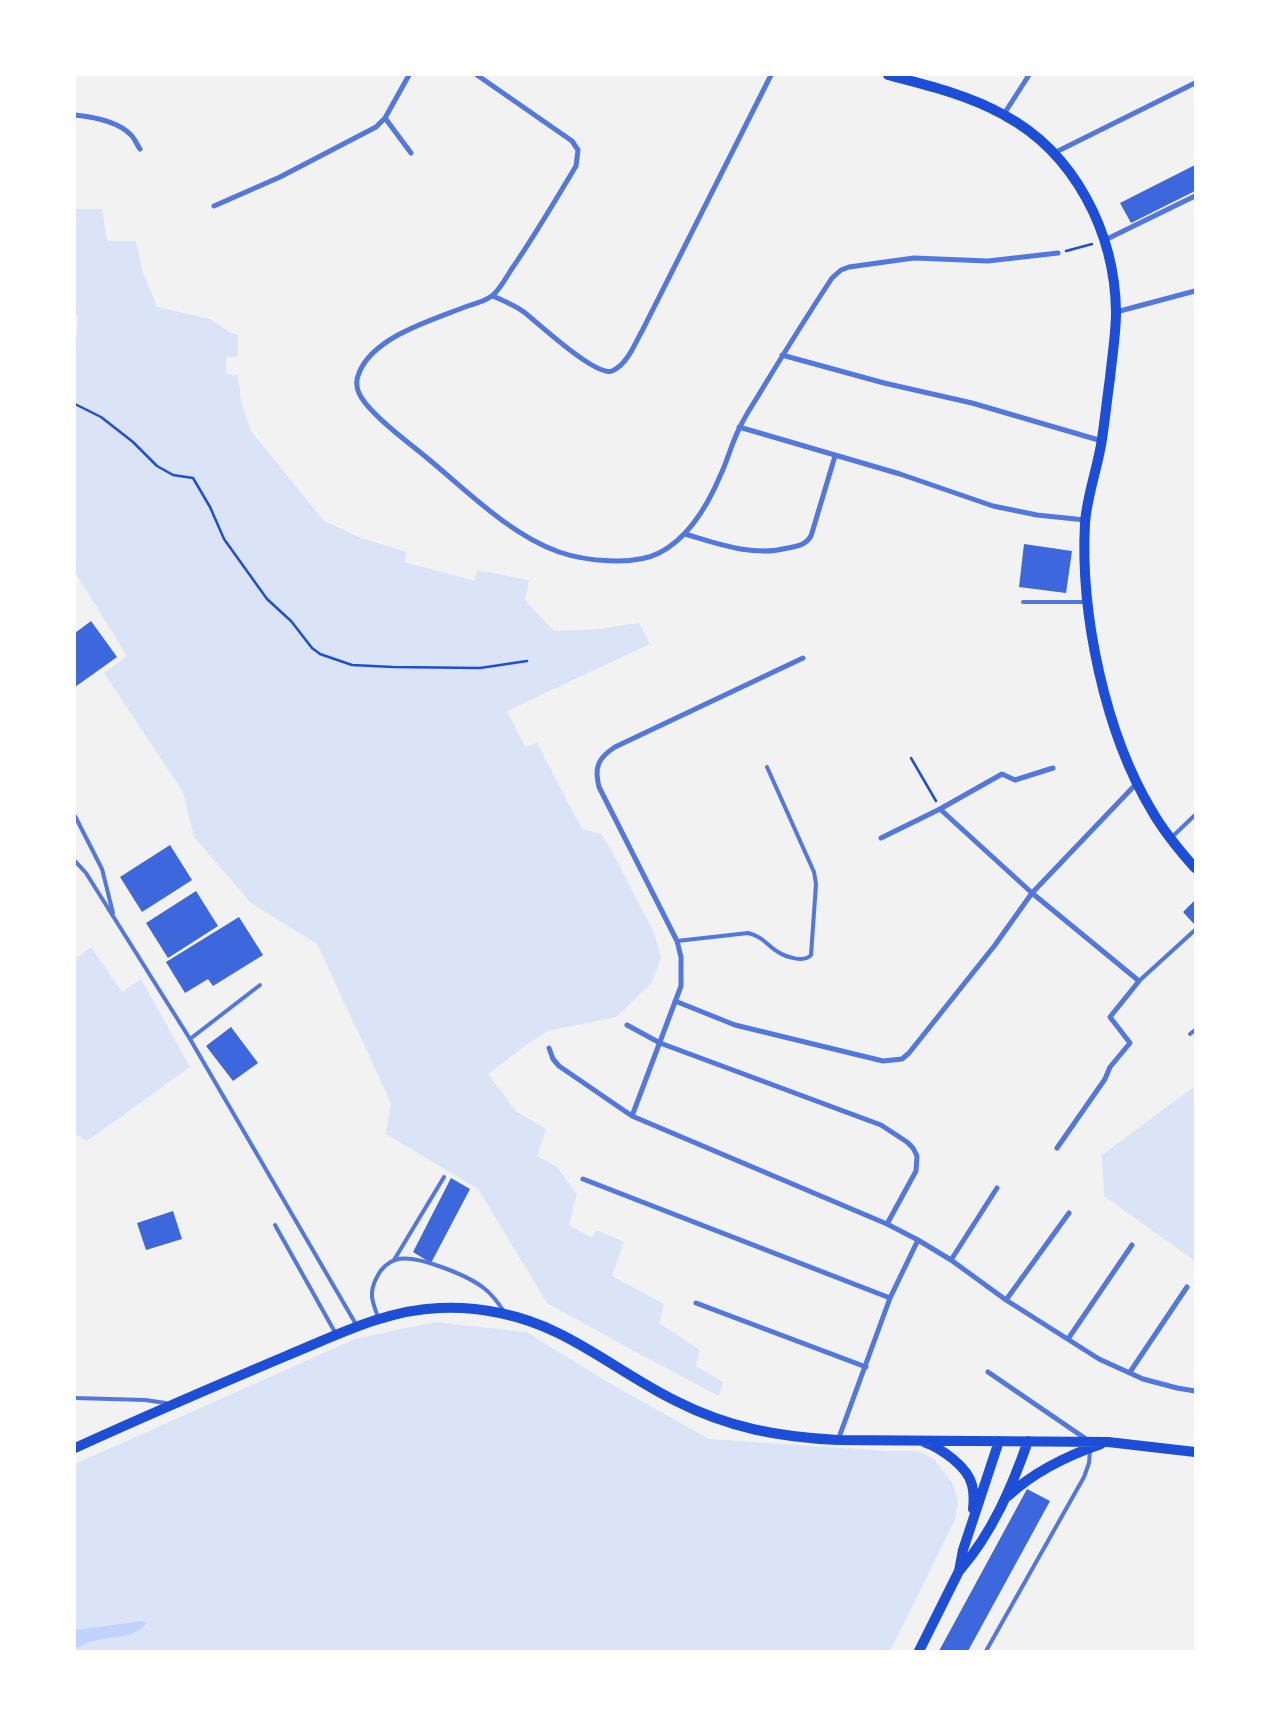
<!DOCTYPE html>
<style>
body{margin:0}
#map{position:relative;width:1270px;height:1726px;overflow:hidden;background:#f2f2f2;font-family:"Archivo Narrow",sans-serif}
canvas{display:block}
.frame{position:absolute;inset:0;border:76px solid #fff;pointer-events:none}
</style>
<div id="map">
<canvas width="1270" height="1726"></canvas>
<div class="frame"></div>
</div>
<script>
const ctx = document.querySelector('canvas').getContext('2d');
ctx.lineJoin = 'round';
function fill(path, color) {
  ctx.fillStyle = color;
  ctx.fill(path, 'evenodd');
}
function stroke(path, color, width, dash) {
  ctx.strokeStyle = color;
  ctx.lineWidth = width;
  ctx.lineCap = dash ? 'butt' : 'round';
  ctx.setLineDash(dash || []);
  ctx.stroke(path);
}
const green = new Path2D(`
 M75 209H102L107 241H136L142 269 157 307 210 319 231 333 238 335V357H226V374L238 375 241 401 251 431 324 521 361 538 407 552 404 562 475 581 477 570 529 580 525 600 554 631 598 629 639 623 650 644 507 711 525 747 537 743 582 829 601 834 610 847 654 933 661 957 651 984 616 1017 548 1031 526 1045 488 1074 517 1112 546 1129 537 1156 557 1167 577 1194 569 1225 592 1238 596 1230 624 1242 612 1276 664 1304 659 1323 700 1350 696 1366 723 1382 719 1396 643 1356 547 1303 478 1189 386 1134 391 1103 317 944 251 903 194 837 183 792 104 673 127 656 75 572V354L78 316 75 313Z
 M91 947 122 992 141 979 190 1067 87 1141 75 1134V959Z
 M1195 1086V1261L1104 1196 1102 1155Z
 M435 1322 526 1332 611 1384 709 1439 887 1451H918L934 1459 953 1484 958 1501 955 1520 890 1651H75V1464L355 1339Z`);
const water = new Path2D(`
 M142 1621 146 1623C136 1639 110 1636 94 1641 87 1642 81 1646 75 1649V1630Z`);
const building = new Path2D(`
 M1195 165V191L1131 223 1120 203Z
 M1024 544 1072 551 1066 593 1019 587Z
 M91 621 117 657 75 687V633Z
 M170 845 192 880 142 912 120 877Z
 M196 891 218 926 168 958 146 923Z
 M1195 900V923L1194 924 1183 912Z
 M239 917 263 955 213 986 208 979 185 993 166 962Z
 M231 1027 258 1063 233 1081 206 1046Z
 M451 1178 470 1189 431 1263 413 1252Z
 M173 1211 182 1239 146 1250 137 1223Z
 M1027 1489 1050 1501 968 1651H939Z`);
const path = new Path2D(`
 M1066 251 1092 244
 M75 404 101 417 133 442 157 466 173 475 193 478 210 507 224 539 267 599 291 621 312 648 320 654 352 665 393 667 480 668 527 661
 M911 758 936 801`);
const service = new Path2D(`
 M1023 602H1085
 M75 816 102 869 113 913
 M1172 837 1195 815
 M75 861 86 873 190 1039 357 1326
 M677 941 748 933C762 936 767 945 778 952 786 957 804 963 811 955L816 884 814 872 767 767
 M1139 981 1195 930
 M1190 1034 1195 1030
 M190 1039 260 985
 M275 1225 336 1334
 M394 1260 444 1177
 M379 1319C376 1312 373 1304 372 1297 371 1289 374 1282 378 1275 381 1269 388 1262 395 1260 415 1253 469 1276 485 1289 493 1295 499 1304 505 1313
 M75 1398 145 1400 166 1403
 M986 1651 1084 1477 1089 1463 1090 1450`);
const minor = new Path2D(`
 M477 75 572 141 578 150 576 166C555 201 534 237 511 270 506 278 500 289 493 295 487 301 473 304 465 307 432 320 373 337 359 373 356 380 356 387 359 393 367 412 409 443 426 457 466 490 509 534 559 552 585 561 634 566 659 553 689 538 708 505 721 474 728 459 732 442 740 427 746 414 754 403 761 391 784 353 807 316 832 278L841 270 849 267 892 261 914 258 988 261 1058 253
 M1004 114 1029 75
 M75 115C94 117 118 121 131 135 135 139 137 145 140 149
 M385 118 411 153
 M1054 153 1195 83
 M214 206 280 177 376 127 385 118 409 75
 M1105 240 1195 196
 M493 296C504 301 514 305 524 312 539 324 596 377 612 371 627 365 635 343 642 331L771 75
 M1116 312 1195 291
 M782 355 884 383 972 403 1102 441
 M739 427 900 474 993 506 1037 515 1085 520
 M685 534C719 544 753 557 788 548 799 546 805 545 811 536L835 456
 M940 809 1032 893 1139 981 1110 1017 1130 1043 1110 1067 1105 1079 1057 1148
 M881 838 940 809 1002 774 1015 780 1053 768
 M675 1001 735 1025 883 1061 902 1059 909 1053 995 945 1032 893 1137 783
 M627 1025 660 1043 881 1125 907 1142 913 1148 917 1156 916 1171 887 1224
 M549 1048 553 1059 559 1066 632 1116 887 1224 918 1240 951 1260 1006 1300 1099 1359 1143 1379 1177 1388 1195 1391
 M632 1116 681 986V957L677 941 599 787C594 767 598 758 615 747L803 658
 M583 1179 890 1298
 M951 1260 997 1188
 M1006 1300 1069 1213
 M696 1303 866 1367
 M1068 1339 1132 1245
 M988 1372 1086 1439
 M1130 1372 1187 1287
 M838 1440 890 1298 918 1240`);
const secondary = new Path2D(`
 M888 75C927 85 969 95 1004 115 1075 153 1115 233 1116 312 1116 334 1112 357 1110 378 1107 399 1105 419 1102 439 1098 467 1087 495 1085 523 1080 614 1105 733 1152 811 1164 832 1179 850 1195 868
 M924 1442C941 1448 968 1467 972 1485 974 1493 974 1501 973 1509
 M75 1448C145 1416 215 1386 286 1356 335 1336 385 1310 439 1308 479 1306 522 1315 558 1333 599 1353 635 1381 676 1401 729 1428 779 1437 838 1440L1108 1442 1195 1452
 M1008 1496C1035 1471 1066 1456 1101 1444
 M960 1570C992 1533 1012 1487 1028 1441
 M919 1651 959 1571 963 1550 999 1441`);
fill(green, '#dbe4f7');
fill(water, '#bfd3fe');
fill(building, '#3d67dc');
stroke(path, '#1d4ed8', 2.5);
stroke(service, '#5277de', 4);
stroke(minor, '#5277de', 5);
stroke(secondary, '#1d4ed8', 10);
</script>
